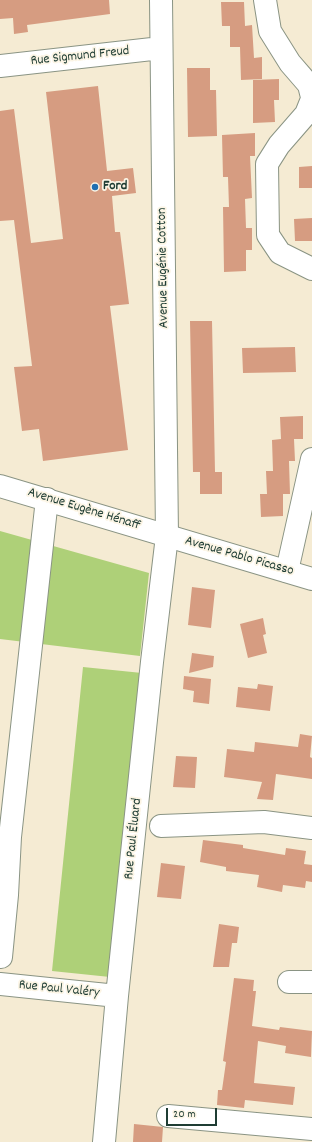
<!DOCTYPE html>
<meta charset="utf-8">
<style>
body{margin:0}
#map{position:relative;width:312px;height:1142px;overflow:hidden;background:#f5ebd3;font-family:Dekko,sans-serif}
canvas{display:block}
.scale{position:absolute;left:166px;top:1108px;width:51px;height:18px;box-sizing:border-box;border:2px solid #1f3d34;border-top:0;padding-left:5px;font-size:12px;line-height:14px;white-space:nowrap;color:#1f3d34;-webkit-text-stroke:3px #fcf5e5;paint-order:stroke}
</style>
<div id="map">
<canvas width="312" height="1142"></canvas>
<div class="scale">20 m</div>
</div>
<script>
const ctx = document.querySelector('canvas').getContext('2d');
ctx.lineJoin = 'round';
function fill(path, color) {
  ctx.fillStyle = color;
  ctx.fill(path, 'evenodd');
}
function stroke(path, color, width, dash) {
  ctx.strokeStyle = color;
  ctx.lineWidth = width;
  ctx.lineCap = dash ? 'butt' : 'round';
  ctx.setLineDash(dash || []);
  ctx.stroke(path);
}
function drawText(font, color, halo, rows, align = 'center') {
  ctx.font = font + ' Dekko,sans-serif';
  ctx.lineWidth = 3.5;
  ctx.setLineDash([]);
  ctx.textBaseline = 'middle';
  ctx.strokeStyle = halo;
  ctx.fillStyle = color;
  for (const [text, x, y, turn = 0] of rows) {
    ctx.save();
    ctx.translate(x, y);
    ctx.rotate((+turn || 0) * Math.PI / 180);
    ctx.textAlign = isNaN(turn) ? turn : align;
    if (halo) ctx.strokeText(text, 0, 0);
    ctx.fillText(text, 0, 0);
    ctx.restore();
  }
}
const green = new Path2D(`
 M0 531 149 573 140 656 0 639Z
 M83 667 142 673 110 977 52 971Z`);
const building = new Path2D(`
 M0 0H109L110 14 27 25 28 32 14 34 13 18 0 19Z
 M221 2H244L245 26 252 25 254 58 262 57V79L241 80 240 47H230V26H222Z
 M187 68H210V90H216L217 136 188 137Z
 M279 79V100H274L275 122 253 123V80Z
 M98 86 107 171 133 168 136 193 112 196 115 232H120L129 304 110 306 128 450 43 461 39 429 22 431 14 367 32 366 14 220 0 221V111L14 109 31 243 63 239 46 92Z
 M255 133V156H250L252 198 245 199 246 228H252V250H246V271L224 272 223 207H229L228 177H223L222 135Z
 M312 166V188H299V167Z
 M312 218V241H295L294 219Z
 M190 321H212L215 472H222V494H200V472H193Z
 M295 347 296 372 243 373 242 348Z
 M303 416V439H294L295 461H289L290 494H283V516L261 517 260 494H267L266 471H273L272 440 281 439 280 417Z
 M192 587 215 590 211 628 188 625Z
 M263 618 266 634 263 635 267 653 248 658 240 624Z
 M192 653 214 656 213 667 189 673Z
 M184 676 211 679 209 704 193 702 194 691 183 689Z
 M258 684 273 686 270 711 236 707 238 687 257 689Z
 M300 734 312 736 310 757 312 758V779L276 774 273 800 257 799 262 782 224 777 227 749 254 752 255 742 298 747Z
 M176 756 197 757 195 788 173 787Z
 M203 840 243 845V848L285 855 286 848 306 851 304 864 312 865V882L306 881 305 888 283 885 282 892 257 887 259 875 226 871V867L200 862Z
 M161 863 185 866 181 899 157 897Z
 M219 924 239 927 237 943H232L229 967H213Z
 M234 978 254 980 253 991H256L252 1026 279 1030 280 1027 312 1031 311 1057 285 1053 286 1046 258 1041 254 1083 295 1087 293 1105 245 1100 244 1108 217 1105 218 1090H222L226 1062 223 1061Z
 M134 1124 163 1127 162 1142H133Z`);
const minor = new Path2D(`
 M265 0 270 31 290 63 309 85 312 97
 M0 66 161 48
 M312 99 306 114 279 145 267 164 268 235 280 253 312 269
 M287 571 312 459
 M161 826 264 822 312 828
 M1 957 7 895 10 837 47 499
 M289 982H312
 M0 984 117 996
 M168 1116 312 1129
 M104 1142 117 996 152 662 167 536 161 0`);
const major = new Path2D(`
 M0 486 312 579`);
const markers = [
 [95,187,4,"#1f6fb2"]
];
const streetNames = [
 ["Rue Sigmund Freud",80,57,-6],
 ["Avenue Eugénie Cotton",164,268,-91],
 ["Avenue Eugène Hénaff",84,510,17],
 ["Avenue Pablo Picasso",239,557,16],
 ["Rue Paul Éluard",134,839,-84],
 ["Rue Paul Valéry",59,990,6]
];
const poiNames = [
 ["Ford",103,187]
];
fill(green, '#aed078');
fill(building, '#d69c81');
stroke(minor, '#8a9484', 24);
stroke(major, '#8a9484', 24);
stroke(minor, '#fff', 22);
stroke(major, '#fff', 22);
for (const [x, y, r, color] of markers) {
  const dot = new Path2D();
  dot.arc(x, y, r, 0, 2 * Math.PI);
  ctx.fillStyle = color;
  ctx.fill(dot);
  stroke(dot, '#fcf5e5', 1.5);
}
drawText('14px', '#1f3d34', '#fcf5e5', streetNames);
drawText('bold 14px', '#1f3d34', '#fcf5e5', poiNames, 'left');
</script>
